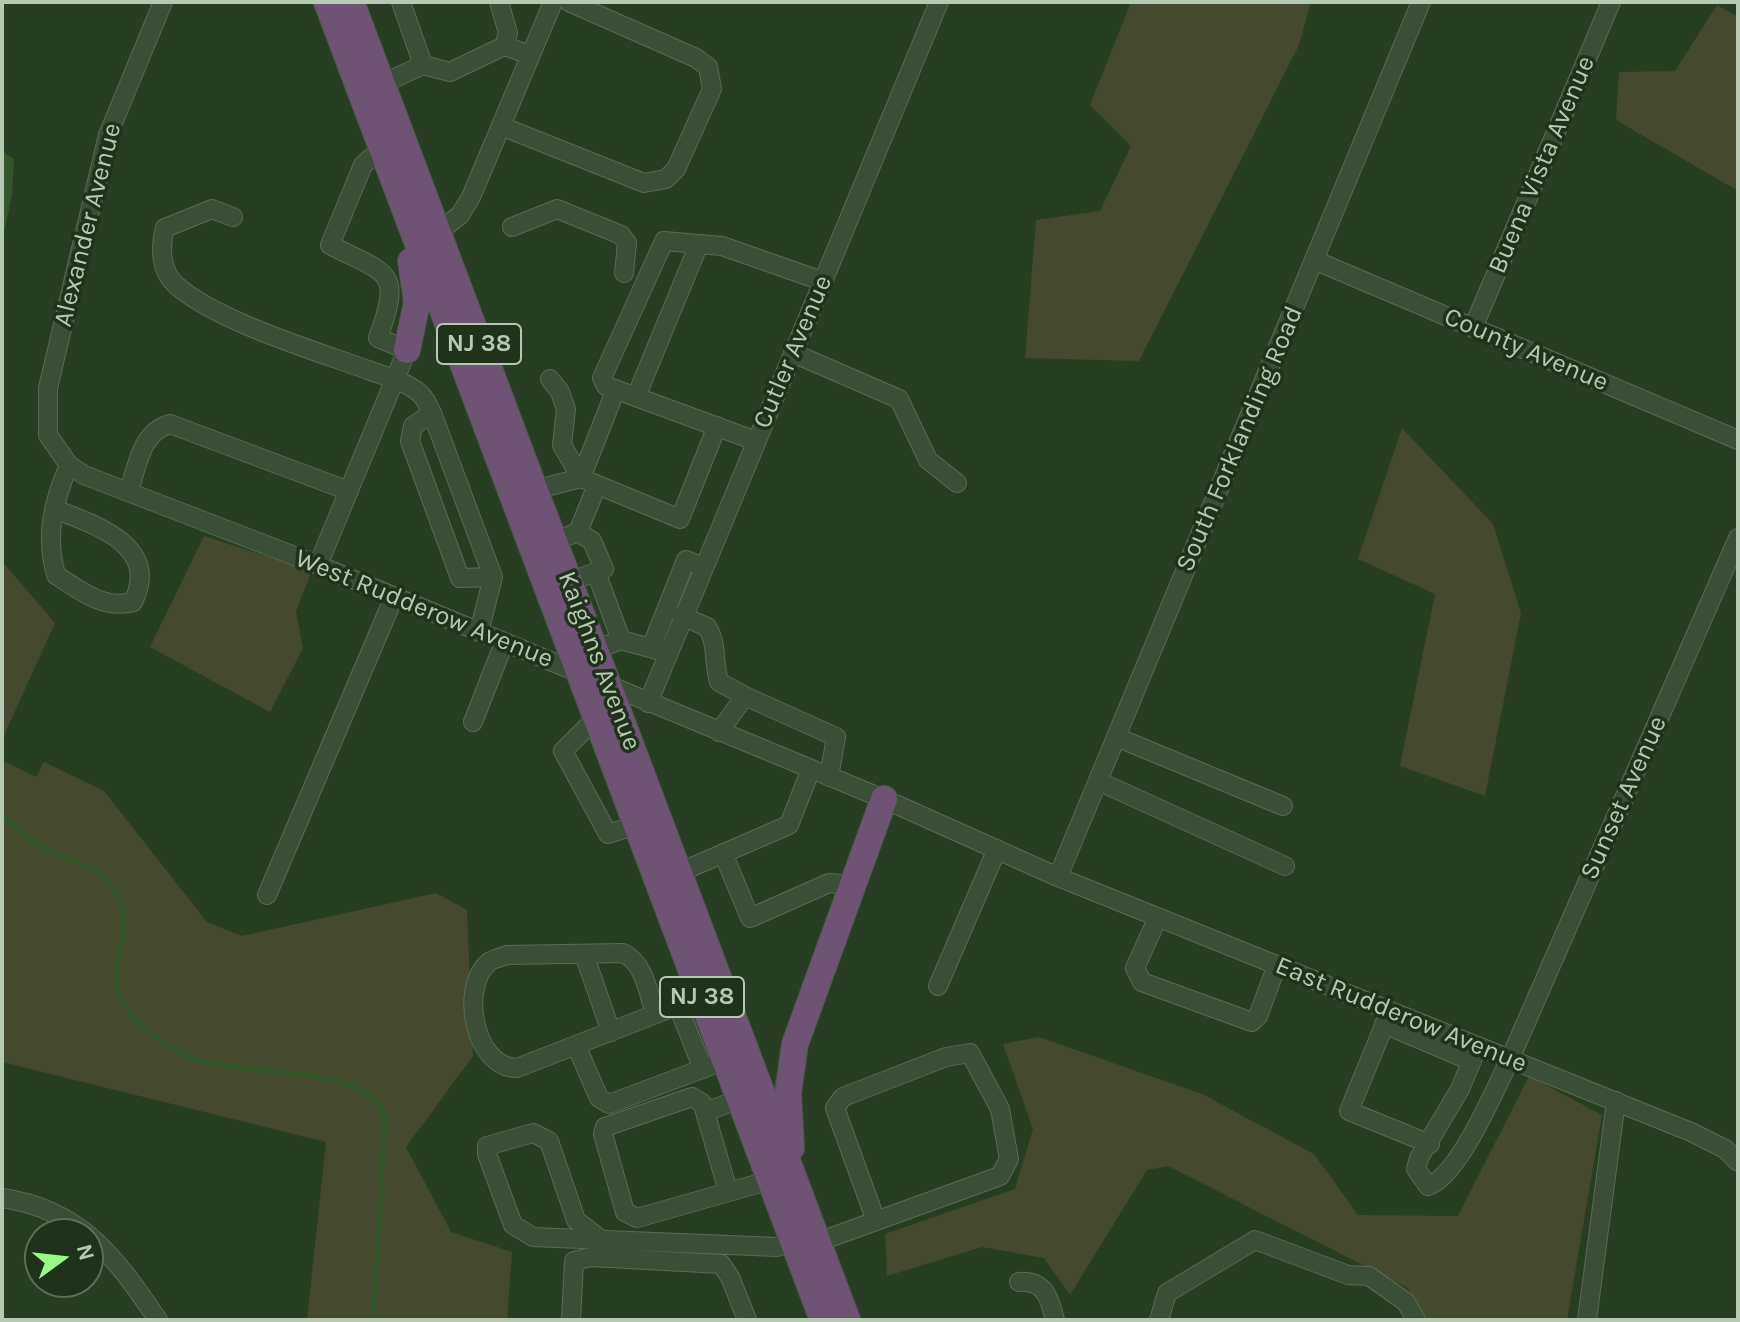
<!DOCTYPE html>
<style>
body{margin:0}
#map{position:relative;width:1740px;height:1322px;overflow:hidden;background:#283e23;font-family:Karla,sans-serif}
canvas{display:block}
.frame{position:absolute;inset:0;border:4px solid #b6c9b2;pointer-events:none}
.north{position:absolute;left:24px;top:1218px;width:80px;height:80px;box-sizing:border-box;background:#20321c;border:2px solid #5c6e58;border-radius:50%;rotate:75deg;font-size:22px;font-weight:700;line-height:32px;text-align:center;color:#b6c9b2}
.north::after{content:'';display:block;margin:auto;width:28px;height:36px;background:#97fb85;clip-path:polygon(50% 0,100% 100%,50% 72%,0 100%)}
</style>
<div id="map">
<canvas width="1740" height="1322"></canvas>
<div class="frame"></div>
<div class="north">N</div>
</div>
<script>
const ctx = document.querySelector('canvas').getContext('2d');
ctx.lineJoin = 'round';
function fill(path, color) {
  ctx.fillStyle = color;
  ctx.fill(path, 'evenodd');
}
function stroke(path, color, width, dash) {
  ctx.strokeStyle = color;
  ctx.lineWidth = width;
  ctx.lineCap = dash ? 'butt' : 'round';
  ctx.setLineDash(dash || []);
  ctx.stroke(path);
}
function drawText(font, color, halo, rows, align = 'center') {
  ctx.font = font + ' Karla,sans-serif';
  ctx.lineWidth = 7;
  ctx.setLineDash([]);
  ctx.textBaseline = 'middle';
  ctx.strokeStyle = halo;
  ctx.fillStyle = color;
  for (const [text, x, y, turn = 0] of rows) {
    ctx.save();
    ctx.translate(x, y);
    ctx.rotate((+turn || 0) * Math.PI / 180);
    ctx.textAlign = isNaN(turn) ? turn : align;
    if (halo) ctx.strokeText(text, 0, 0);
    ctx.fillText(text, 0, 0);
    ctx.restore();
  }
}
const green = new Path2D(`
 M1131 2H1311L1299 45 1139 361 1025 358 1036 220 1100 211 1131 146 1090 105Z
 M1717 5 1738 17V191L1616 120 1619 72 1675 71Z
 M1402 428 1493 524 1521 613 1485 796 1400 766 1435 594 1358 559Z
 M204 536 312 571 296 611 303 648 270 712 150 647Z
 M2 561 55 623 2 740Z
 M2 760 36 777 44 762 104 791 207 922 242 936 436 893 467 910 473 1056 406 1147 451 1232 512 1252 507 1320H307L326 1142 2 1062Z
 M1039 1037 1202 1094 1314 1154 1358 1215 1458 1216 1529 1076 1602 1115 1567 1320H1428L1408 1288 1168 1166 1147 1170 1070 1295 1044 1258 982 1247 887 1276 885 1234 1015 1189 1033 1129 1003 1044Z`);
const water = new Path2D(`
 M2 151 14 159 12 194 2 243Z`);
const stream = new Path2D(`
 M2 817C16 825 26 838 40 846 68 861 98 863 116 893 126 908 124 923 122 939 120 955 115 973 118 988 123 1016 161 1042 185 1055 232 1080 379 1059 385 1122L373 1320`);
const minor = new Path2D(`
 M163 2 108 135 48 388V435L69 465 84 475 318 565 884 799 1058 877 1691 1132 1725 1149 1738 1162
 M401 2 423 65
 M499 2 508 33 504 46
 M382 84 423 65 450 72 504 46 531 55
 M501 126 644 183 666 179 676 169 712 89 708 67 696 58 569 2
 M233 217 212 209 165 228C160 246 160 271 176 285 216 321 316 351 368 370 385 376 412 383 423 397 427 402 429 408 432 413L493 577 479 632
 M512 227 557 209 621 235 627 243 624 273
 M437 233 460 215 471 197 553 2
 M1314 260 1738 440
 M1473 328 1611 2
 M793 353 899 399 928 460 957 483
 M550 379 560 392 566 409 562 445 581 478 680 519 717 426
 M636 397 699 244
 M432 413 413 426 410 441 460 578 493 577
 M756 441 606 386 602 378 664 241 722 246 822 281
 M534 490 581 478 616 389
 M129 492C137 466 141 432 170 424L349 491
 M54 509C95 525 161 545 133 602 104 610 79 590 56 575 45 535 53 502 69 465
 M568 536 578 532 597 485
 M318 565 407 350 378 338C403 269 388 275 330 245L363 165 382 148
 M596 572 621 640
 M569 582 604 569 592 541 578 532
 M682 616 707 627C718 644 713 663 719 682L745 696
 M651 648 686 560 703 567
 M594 650 621 640 661 651
 M648 703 939 2
 M596 718 563 751 608 834 637 825
 M473 722 504 643
 M719 732 745 696 836 737 829 777
 M1116 737 1283 806
 M1098 781 1285 866
 M723 853 750 918 829 883 851 885
 M678 873 789 825 811 769
 M1058 877 1421 2
 M267 895 394 597
 M1158 917 1135 968 1142 982 1252 1022 1258 1016 1277 965
 M584 954 611 1032
 M938 986 997 849
 M678 1006 703 1069
 M1390 1011 1349 1111 1430 1144
 M655 1014C648 993 645 963 623 953L507 955C502 957 493 959 489 962 459 987 474 1068 517 1068L702 996
 M1384 1024 1471 1061
 M576 1045 599 1098 609 1104 726 1060
 M1478 1046 1460 1089 1419 1158 1416 1169 1428 1186C1459 1176 1495 1089 1510 1059L1738 538
 M740 1099 705 1112 702 1103 692 1097 605 1127 603 1134 625 1212 637 1218 771 1180
 M705 1112 728 1191
 M2 1198C81 1209 116 1258 158 1320
 M599 1238 576 1220 549 1141 533 1133 487 1146V1154L513 1225 533 1237 777 1247 794 1242
 M818 1242 1000 1176 1009 1159 1000 1109 970 1053 946 1057 843 1097 835 1108 876 1221
 M1019 1282C1045 1280 1050 1299 1055 1320
 M571 1320 574 1261 591 1257 721 1264 730 1277 747 1320
 M1159 1320 1167 1293 1255 1240 1348 1275 1369 1276 1406 1302 1416 1320
 M1587 1320 1616 1101`);
const highway = new Path2D(`
 M327 2 823 1320
 M351 2 847 1320
 M407 350 417 302 411 261
 M791 1148 788 1093 795 1044 884 799`);
const shields = [
 [479,344,84],
 [702,997,84]
];
const shieldNames = [
 ["NJ 38",479,344],
 ["NJ 38",702,997]
];
const streetNames = [
 ["Buena Vista Avenue",1542,165,-67],
 ["Alexander Avenue",88,225,-76],
 ["County Avenue",1526,350,23],
 ["Cutler Avenue",793,352,-67],
 ["South Forklanding Road",1240,439,-67],
 ["West Rudderow Avenue",424,609,22],
 ["Kaighns Avenue",599,661,69],
 ["Sunset Avenue",1624,798,-66],
 ["East Rudderow Avenue",1401,1015,22]
];
fill(green, '#454930');
fill(water, '#32562a');
stroke(stream, '#32562a', 5);
stroke(minor, '#596c55', 20);
stroke(highway, '#465842', 28);
stroke(minor, '#3b4e37', 18);
stroke(highway, '#6f5374', 26);
for (const [x, y, w] of shields) {
  const box = new Path2D();
  box.roundRect(x - w / 2, y - 20, w, 40, 6);
  ctx.fillStyle = '#20321c';
  ctx.fill(box);
  stroke(box, '#b6c9b2', 2);
}
drawText('bold 24px', '#b6c9b2', null, shieldNames);
drawText('26px', '#b6c9b2', '#20321c', streetNames);
</script>
